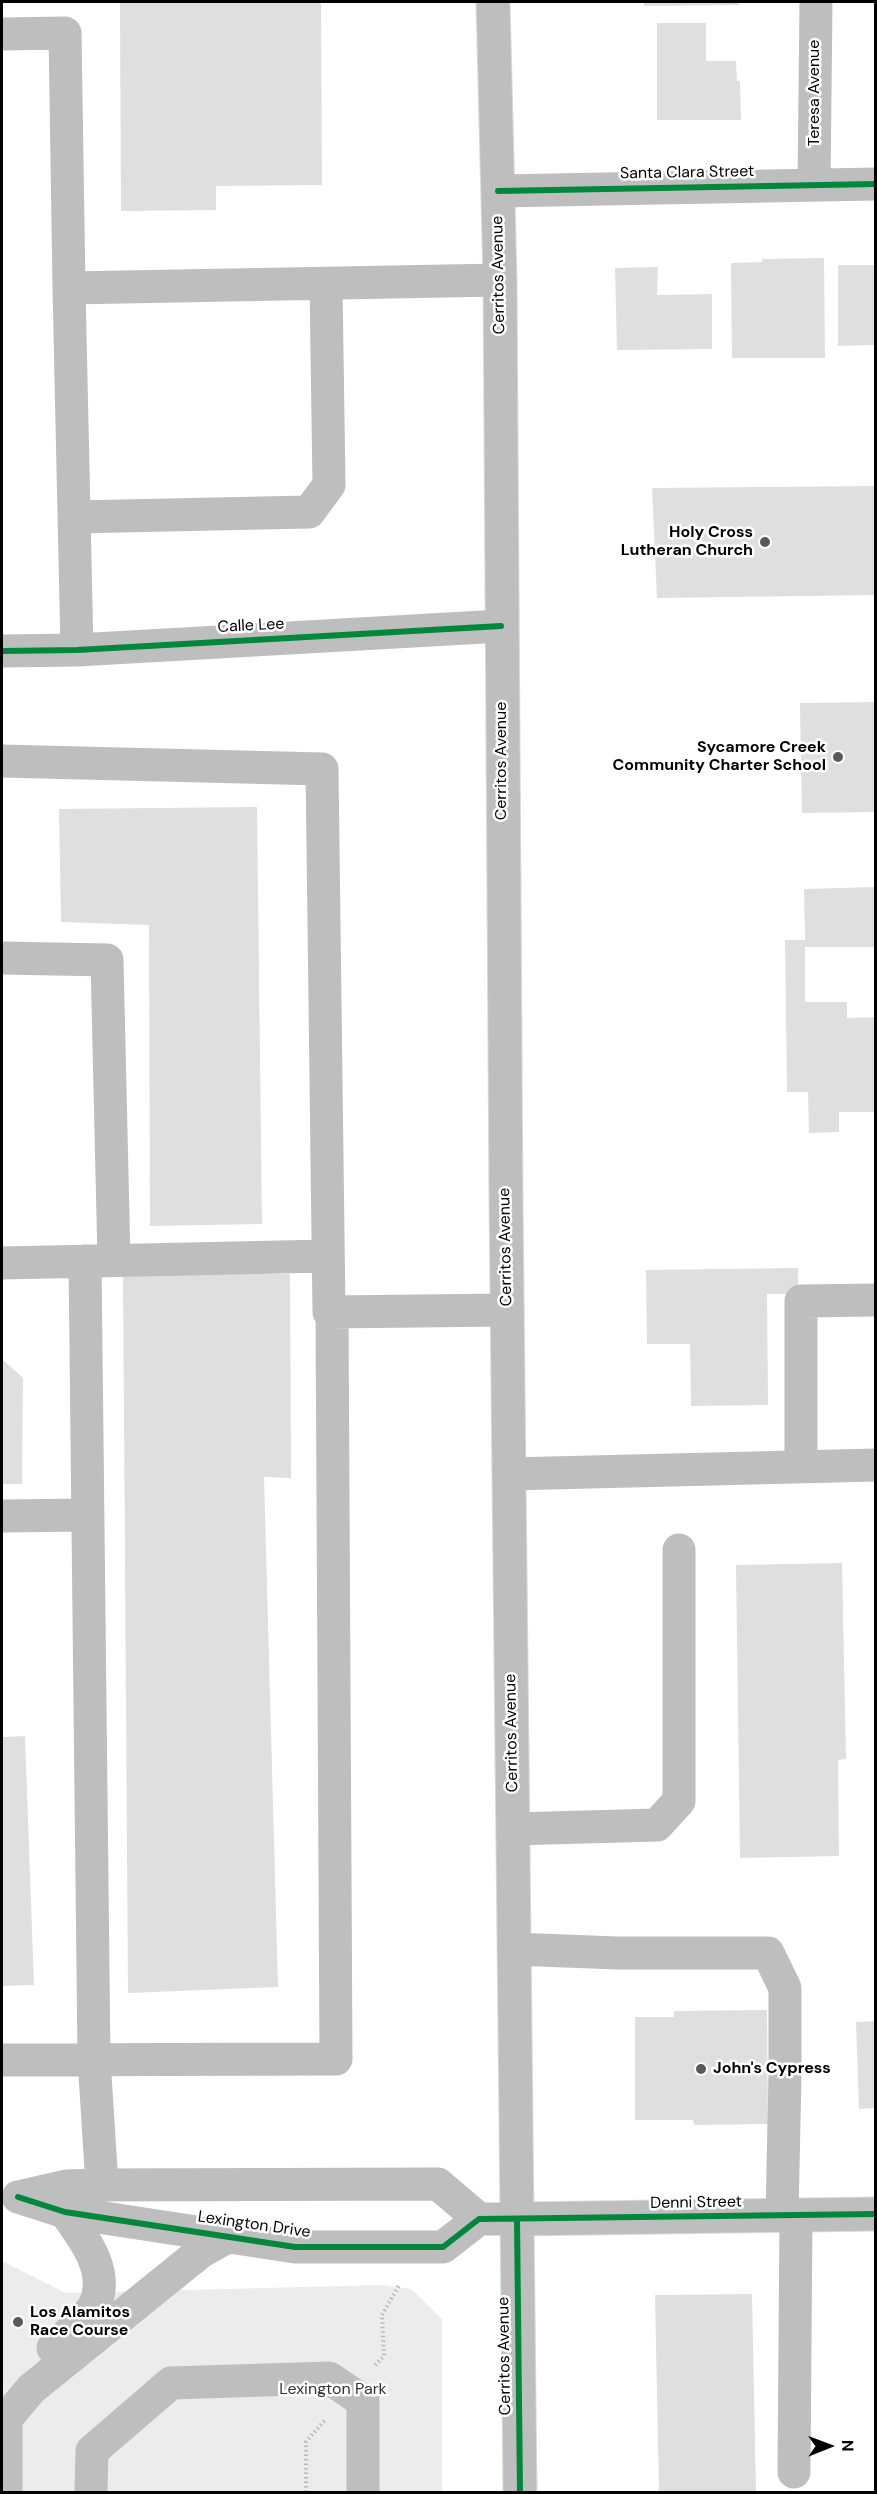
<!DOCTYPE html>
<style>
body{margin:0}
#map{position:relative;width:877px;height:2494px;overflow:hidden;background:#fff;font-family:"DM Sans",sans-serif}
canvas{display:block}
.frame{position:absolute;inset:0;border:3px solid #000;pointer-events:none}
.north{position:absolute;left:799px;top:2416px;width:60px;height:60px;-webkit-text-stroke:4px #fff;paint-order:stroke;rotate:89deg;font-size:16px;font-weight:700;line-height:24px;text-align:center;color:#000}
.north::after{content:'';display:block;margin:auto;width:21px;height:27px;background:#000;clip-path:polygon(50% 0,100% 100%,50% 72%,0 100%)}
</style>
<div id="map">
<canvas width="877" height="2494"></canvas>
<div class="frame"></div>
<div class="north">N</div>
</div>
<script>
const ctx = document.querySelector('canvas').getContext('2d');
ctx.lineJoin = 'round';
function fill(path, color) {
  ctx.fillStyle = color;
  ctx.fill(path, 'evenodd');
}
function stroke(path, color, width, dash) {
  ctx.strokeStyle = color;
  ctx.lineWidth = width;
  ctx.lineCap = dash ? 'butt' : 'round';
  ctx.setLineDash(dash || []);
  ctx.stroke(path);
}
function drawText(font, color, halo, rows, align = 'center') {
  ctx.font = font + ' "DM Sans",sans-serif';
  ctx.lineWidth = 5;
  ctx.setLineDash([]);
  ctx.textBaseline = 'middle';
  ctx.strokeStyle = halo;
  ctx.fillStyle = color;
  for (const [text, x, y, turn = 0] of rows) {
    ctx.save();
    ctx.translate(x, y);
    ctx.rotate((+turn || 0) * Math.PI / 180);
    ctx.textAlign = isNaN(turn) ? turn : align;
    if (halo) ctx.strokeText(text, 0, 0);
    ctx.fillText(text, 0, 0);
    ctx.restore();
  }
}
const green = new Path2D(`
 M2 2261 66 2293 384 2285 411 2289 442 2319V2492H2Z`);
const building = new Path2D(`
 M120 2H321L322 185 216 186V210L121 211Z
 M644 2H739V5L644 6Z
 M657 23H706V61H736L737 81H740L741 120H657Z
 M824 258 825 358H732L731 263 762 262V259Z
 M838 265H876V345L838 346Z
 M658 267 657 295 712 294V349L617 350 615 268Z
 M876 486V595L657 598 652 488Z
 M876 702V812L802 813 800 703Z
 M257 807 262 1224 150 1226 149 925 61 922 59 809Z
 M876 887V947H805V1002H847V1018L876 1017V1112H839V1132L809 1133 808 1092H787L785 940H805L804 889Z
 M798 1268V1294H767L768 1405 691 1406 690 1344H647L646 1270Z
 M123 1274H290L291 1478 264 1477 278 1987 128 1993Z
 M2 1359 23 1378 22 1484H2Z
 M842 1563 846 1759 838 1760 839 1856 740 1858 736 1565Z
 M25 1736 34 1985 2 1986V1737Z
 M767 2010 768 2124 694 2125 693 2120H635V2017H674V2011Z
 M876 2021V2108L859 2109 856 2022Z
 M752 2294 756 2492H659L655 2295Z`);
const path = new Path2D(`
 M375 2365 384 2356 382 2315 399 2285
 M306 2492V2442L325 2420`);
const minor = new Path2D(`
 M2 34 65 33 69 288
 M814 184 816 2
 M498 191 876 184
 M74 517 309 512 329 485 326 284
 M77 650 69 288 500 280
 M2 651 77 650 501 626
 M2 761 322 769 329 1312 507 1310
 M2 958 107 960 114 1260
 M85 1261 94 2059 102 2185
 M2 1263 327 1256
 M801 1465V1301L876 1300
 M509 1474 876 1465
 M2 1516 88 1515
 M513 1829 657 1825 679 1801V1550
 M514 1949 617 1953H768L785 1988V2074L782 2216
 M2 2060 336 2059 332 1312
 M18 2197 65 2212 295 2247H443L479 2219H517
 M18 2197 66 2186 102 2185 438 2184 479 2219
 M53 2348C62 2339 91 2314 95 2304 110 2271 83 2237 65 2212
 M794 2472 796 2215
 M6 2492V2419L31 2389 202 2251 229 2236
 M91 2492 92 2451 171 2383 329 2378 363 2401V2492`);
const major = new Path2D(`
 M493 2 500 280 506 1201 520 2492
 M517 2219 876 2214`);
const cycleway = new Path2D(`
 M498 191 876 184
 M2 651 77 650 501 626
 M18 2197 65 2212 295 2247H443L479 2219 876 2214
 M517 2219 520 2492`);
const markers = [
 [765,542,6,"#595959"],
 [838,757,6,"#595959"],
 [701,2069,6,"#595959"],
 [18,2322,6,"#595959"]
];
const streetNames = [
 ["Teresa Avenue",815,93,-90],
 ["Santa Clara Street",687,173,-1],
 ["Cerritos Avenue",499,275,-91],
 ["Calle Lee",251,626,-3],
 ["Cerritos Avenue",502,761,-90],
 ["Cerritos Avenue",506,1247,-91],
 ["Cerritos Avenue",512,1733,-91],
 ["Denni Street",696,2203,-1],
 ["Lexington Drive",254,2225,8],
 ["Cerritos Avenue",505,2356,-91]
];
const poiNames = [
 ["Holy Cross",753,533],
 ["Lutheran Church",753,551],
 ["Sycamore Creek",826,748],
 ["Community Charter School",826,766],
 ["John's Cypress",713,2069,"left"],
 ["Los Alamitos",30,2313,"left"],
 ["Race Course",30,2331,"left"]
];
const parkNames = [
 ["Lexington Park",333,2390]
];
fill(green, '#ececec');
fill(building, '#dfdfdf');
stroke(major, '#dbdbdb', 35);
stroke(path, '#b9b9b9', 4, [1.5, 3]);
stroke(minor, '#bebebe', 33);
stroke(major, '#bebebe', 33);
stroke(cycleway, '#00873e', 6);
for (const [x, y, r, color] of markers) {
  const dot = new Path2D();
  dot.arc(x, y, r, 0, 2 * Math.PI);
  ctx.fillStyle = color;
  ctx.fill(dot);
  stroke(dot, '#fff', 2);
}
drawText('16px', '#000', '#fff', streetNames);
drawText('bold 16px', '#000', '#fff', poiNames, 'right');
drawText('16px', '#333', '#fff', parkNames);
</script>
